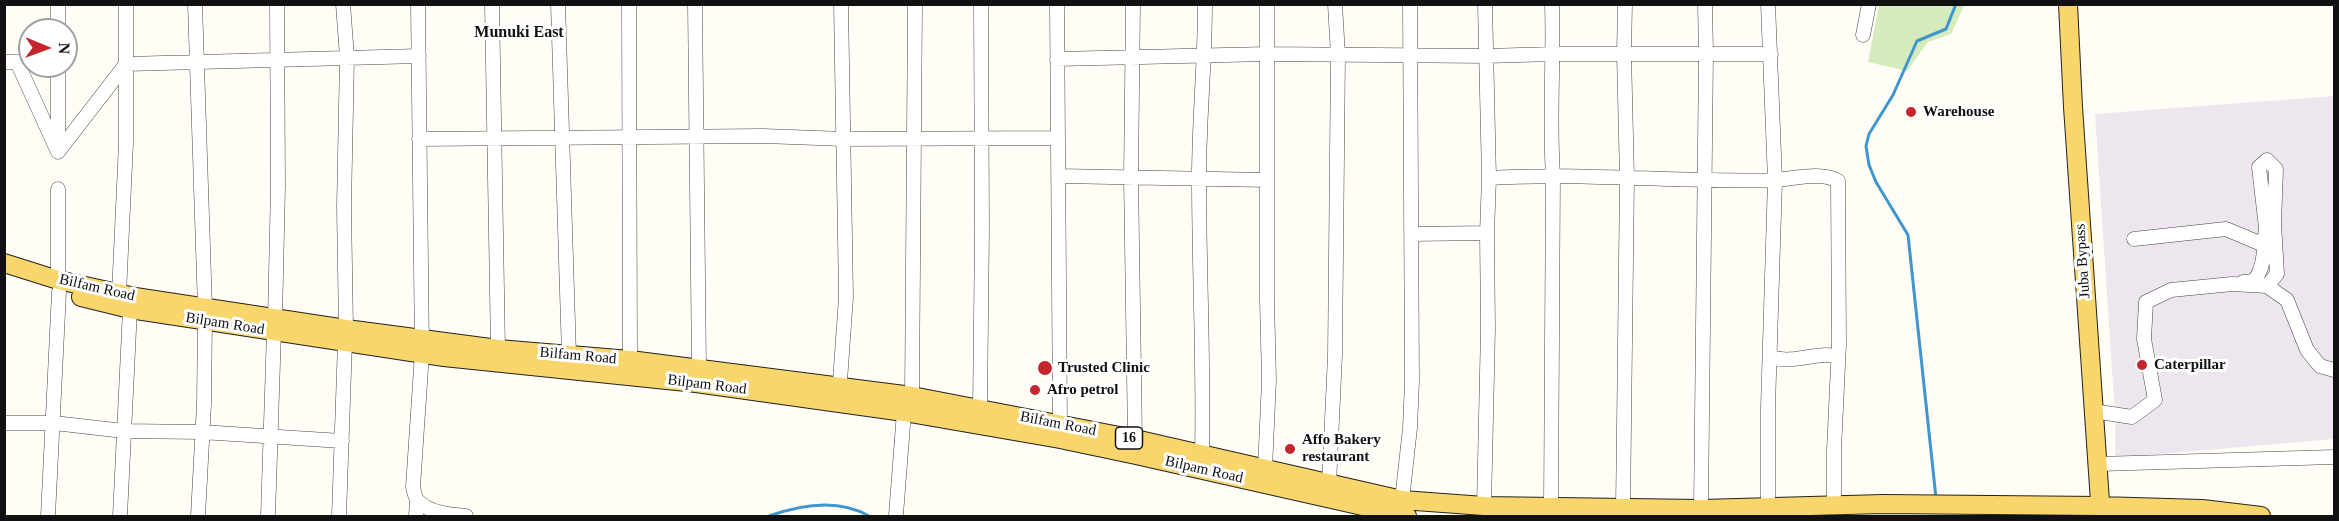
<!DOCTYPE html>
<style>
body{margin:0}
#map{position:relative;width:2339px;height:521px;overflow:hidden;background:#fffdf5;font-family:"Times New Roman",serif}
canvas{display:block}
.frame{position:absolute;inset:0;border:6px solid #111;pointer-events:none}
.north{position:absolute;left:18px;top:18px;width:60px;height:60px;box-sizing:border-box;background:#fff;border:2px solid #a0a0a0;border-radius:50%;rotate:91deg;font-size:16px;font-weight:700;line-height:24px;text-align:center;color:#111}
.north::after{content:'';display:block;margin:auto;width:21px;height:27px;background:#c4262e;clip-path:polygon(50% 0,100% 100%,50% 72%,0 100%)}
</style>
<div id="map">
<canvas width="2339" height="521"></canvas>
<div class="frame"></div>
<div class="north">N</div>
</div>
<script>
const ctx = document.querySelector('canvas').getContext('2d');
ctx.lineJoin = 'round';
function fill(path, color) {
  ctx.fillStyle = color;
  ctx.fill(path, 'evenodd');
}
function stroke(path, color, width, dash) {
  ctx.strokeStyle = color;
  ctx.lineWidth = width;
  ctx.lineCap = dash ? 'butt' : 'round';
  ctx.setLineDash(dash || []);
  ctx.stroke(path);
}
function drawText(font, color, halo, rows, align = 'center') {
  ctx.font = font + ' "Times New Roman",serif';
  ctx.lineWidth = 6;
  ctx.setLineDash([]);
  ctx.textBaseline = 'middle';
  ctx.strokeStyle = halo;
  ctx.fillStyle = color;
  for (const [text, x, y, turn = 0] of rows) {
    ctx.save();
    ctx.translate(x, y);
    ctx.rotate((+turn || 0) * Math.PI / 180);
    ctx.textAlign = isNaN(turn) ? turn : align;
    if (halo) ctx.strokeText(text, 0, 0);
    ctx.fillText(text, 0, 0);
    ctx.restore();
  }
}
const industrial = new Path2D(`
 M2334 96V439L2115 458V415L2095 114Z`);
const green = new Path2D(`
 M1879 5V4L1978 5 1976 6H1964L1951 34 1928 42 1907 71 1868 62Z`);
const stream = new Path2D(`
 M1936 498 1908 235 1876 182 1869 165 1866 146 1869 134 1893 95 1917 41 1946 29 1956 4
 M769 516C800 505 838 498 869 516`);
const minor = new Path2D(`
 M58 4V30
 M195 4 205 308
 M343 4 347 57 344 207 346 329
 M418 4 422 353 413 487C414 491 415 498 418 501 430 513 450 515 466 516
 M492 4 498 349
 M558 4 569 355
 M629 4 630 360
 M695 4 699 368
 M1057 4 1060 424
 M1133 4 1131 177 1135 439
 M1768 4 1775 180 1768 407V507
 M1863 35 1869 4
 M1057 59 1267 54 1486 56 1554 54H1771
 M4 62H17L58 152 126 64 419 56
 M58 66V148
 M419 139 764 136 844 139 1058 138
 M1059 176 1267 180
 M1489 178C1584 172 1679 183 1775 180 1793 179 1822 171 1838 181L1839 344 1834 450V506
 M58 189V280
 M1412 234 1487 233
 M2134 239 2226 229 2264 245 2266 228 2259 167 2267 160 2276 169 2274 223 2277 274 2267 286
 M2243 282 2254 281C2262 271 2264 258 2264 245
 M119 294 126 143V4
 M275 319 278 186 277 4
 M1770 357C1796 365 1817 350 1838 357
 M839 395 846 297 841 4
 M912 396 915 4
 M980 410 982 229 981 4
 M2093 411 2132 417 2155 400 2144 339 2146 302 2171 290 2232 284 2267 286 2287 300 2307 350 2320 366 2334 370
 M4 423H54L124 431 201 432 342 441
 M1202 456C1204 363 1199 270 1199 177 1199 120 1205 62 1205 4
 M2099 464 2334 457
 M1265 469 1269 380 1267 300V4
 M1329 484 1335 355 1338 55 1335 4
 M1551 505 1553 175C1549 118 1554 61 1552 4
 M1484 506 1488 329 1487 233 1489 178 1485 4
 M1623 508 1627 178 1624 54 1625 4
 M1401 509 1410 428 1412 381 1410 4
 M1701 509 1706 53 1705 4
 M896 515 904 412
 M48 516 59 292
 M120 516 130 309
 M198 516 204 404 205 321
 M268 516 274 331
 M339 516 345 342
 M416 516 417 500`);
const major = new Path2D(`
 M2068 4 2073 107 2101 516
 M4 263 58 280 135 297 346 329 498 349 630 360 912 396 1135 439 1402 500 1484 506 1701 509 1883 504 2100 506 2202 509 2261 516
 M81 297 130 309 444 357 696 383 904 412 1060 439 1136 455 1407 516`);
const markers = [
 [1911,112,6,"#c4262e"],
 [2142,365,6,"#c4262e"],
 [1045,368,8,"#c4262e"],
 [1035,390,6,"#c4262e"],
 [1290,449,6,"#c4262e"]
];
const shields = [
 [1129,438,27]
];
const shieldNames = [
 ["16",1129,438]
];
const poiNames = [
 ["Warehouse",1923,112],
 ["Caterpillar",2154,365],
 ["Trusted Clinic",1058,368],
 ["Afro petrol",1047,390],
 ["Affo Bakery",1302,440],
 ["restaurant",1302,457]
];
const streetNames = [
 ["Juba Bypass",2083,261,-94],
 ["Bilfam Road",97,288,13],
 ["Bilpam Road",225,324,9],
 ["Bilfam Road",578,356,5],
 ["Bilpam Road",707,385,7],
 ["Bilfam Road",1058,424,11],
 ["Bilpam Road",1204,470,13]
];
const neighbourhoodNames = [
 ["Munuki East",519,33]
];
fill(industrial, '#eee6ef');
fill(green, '#d5ebbd');
stroke(stream, '#3f96cf', 3);
stroke(minor, '#444', 15);
stroke(major, '#222', 20);
stroke(minor, '#fff', 14);
stroke(major, '#f9d66b', 18);
for (const [x, y, r, color] of markers) {
  const dot = new Path2D();
  dot.arc(x, y, r, 0, 2 * Math.PI);
  ctx.fillStyle = color;
  ctx.fill(dot);
  stroke(dot, '#fff', 2);
}
for (const [x, y, w] of shields) {
  const box = new Path2D();
  box.roundRect(x - w / 2, y - 11, w, 22, 4.5);
  ctx.fillStyle = '#fff';
  ctx.fill(box);
  stroke(box, '#111', 1.5);
}
drawText('bold 14px', '#111', null, shieldNames);
drawText('bold 15px', '#111', '#fff', poiNames, 'left');
drawText('15px', '#111', '#fff', streetNames);
drawText('bold 16px', '#111', '#fff', neighbourhoodNames);
</script>
